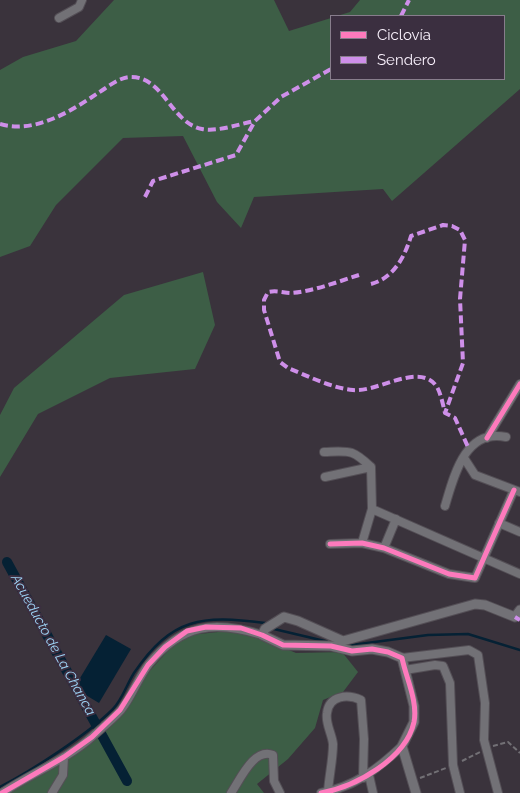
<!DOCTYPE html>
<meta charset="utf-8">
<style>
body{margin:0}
#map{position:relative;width:520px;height:793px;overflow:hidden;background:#3a333c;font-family:Raleway,sans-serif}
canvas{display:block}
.legend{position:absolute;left:330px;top:15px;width:175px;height:65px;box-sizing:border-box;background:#3b2f40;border:1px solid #877d8c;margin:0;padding:6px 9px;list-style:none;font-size:15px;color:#faf2fd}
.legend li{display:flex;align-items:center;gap:10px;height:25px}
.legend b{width:25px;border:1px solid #877d8c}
</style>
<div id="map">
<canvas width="520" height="793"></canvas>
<ul class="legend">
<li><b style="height:6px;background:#fd7abc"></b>Ciclovía</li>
<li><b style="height:6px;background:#ce8fe9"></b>Sendero</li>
</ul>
</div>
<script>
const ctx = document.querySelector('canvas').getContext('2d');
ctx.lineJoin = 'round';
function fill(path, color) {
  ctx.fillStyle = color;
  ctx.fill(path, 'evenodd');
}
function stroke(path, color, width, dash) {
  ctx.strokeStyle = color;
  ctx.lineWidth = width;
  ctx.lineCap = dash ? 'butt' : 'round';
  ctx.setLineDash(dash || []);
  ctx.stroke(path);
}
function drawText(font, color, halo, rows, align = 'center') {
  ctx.font = font + ' Raleway,sans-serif';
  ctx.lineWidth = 4;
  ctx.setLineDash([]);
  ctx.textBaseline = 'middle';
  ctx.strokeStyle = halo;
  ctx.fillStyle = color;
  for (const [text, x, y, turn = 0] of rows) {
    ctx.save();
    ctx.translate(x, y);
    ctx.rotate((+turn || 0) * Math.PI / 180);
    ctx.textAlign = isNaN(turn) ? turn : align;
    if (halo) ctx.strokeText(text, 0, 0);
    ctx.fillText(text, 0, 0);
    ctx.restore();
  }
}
const green = new Path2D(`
 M114 0H274L289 31 331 18V79H504V16H337L350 12 360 0H520V89L392 201 383 189 254 197 241 228 217 202 183 136 123 138 56 205 30 246 0 257V70L23 57 76 41Z
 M203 272 215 325 195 369 110 378 38 414 0 477V415L14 388 124 295Z
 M227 631 253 635 296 653 342 652 358 672 343 692 323 700 315 728 288 759 257 784 264 793H9L94 741 117 719 145 676 174 644 190 635Z`);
const water = new Path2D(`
 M106 635 131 649 99 703 74 688Z`);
const stream = new Path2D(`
 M274 629 329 642
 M344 646 428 635 468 634 520 650
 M0 787C33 770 87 735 113 709 122 700 127 684 134 673 172 617 202 615 265 623`);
const canal = new Path2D(`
 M7 562 127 781`);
const path = new Path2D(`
 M493 746 508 742 520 753
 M462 761 480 752
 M420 778 446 768`);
const minor = new Path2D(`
 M59 18 79 7 82 0
 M487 438 520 384
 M324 452C350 451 352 449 371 467L372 509 362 543
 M464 458 475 475 520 492
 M325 477 371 467
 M445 506C454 476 465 428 506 437
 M372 509 520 574
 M499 523 520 532
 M330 544 362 543 384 548 449 574 475 578 514 490
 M384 548 396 519
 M402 658 469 650 478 655 485 703 484 740 498 793
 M405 670 435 665 443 666 450 683 453 765 460 793
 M369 775 373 793
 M328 792C329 776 333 760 333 744 332 734 325 723 327 713 329 695 348 694 361 700L364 739 363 778
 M2 793C32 773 66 760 93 736 102 728 113 719 121 710 132 696 138 678 149 664 182 624 214 620 262 635
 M52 793 63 775 64 757
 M231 793C240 780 254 747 273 755L274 781 280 793
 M321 793C354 787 378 769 402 746`);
const tertiary = new Path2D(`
 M416 793 402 746 414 722V706L402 658 388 652 372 649 352 651 331 646 283 645 262 635 265 629 284 617 298 621 343 641 475 604 485 605 515 617 520 610`);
const quiet = new Path2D(`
 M401 16 409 0
 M0 124C34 134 70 112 98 93 108 87 119 77 131 77 164 77 171 123 202 129 218 132 239 124 255 121
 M145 197 153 181 236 155 255 121 281 97 331 69
 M359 275C337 282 314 291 292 293 284 293 277 290 268 292L264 300V310L280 362 288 368C308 376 331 388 353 390 377 393 420 361 437 387 441 394 443 405 445 413L455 418 468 447
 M371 284C394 278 405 256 411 236L443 225 452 226 460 230 465 240 460 299 463 363 445 413
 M515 617 520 620`);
const cycleway = new Path2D(`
 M487 438 520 384
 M330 544 362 543 384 548 449 574 475 578 514 490
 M2 793 64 757 92 737 120 710 148 665 165 647 187 631 206 627 241 628 262 635 283 645 331 646 352 651 372 649 388 652 402 658C406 678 418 701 414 722 406 759 355 787 321 793`);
const waterNames = [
 ["Acueducto de La Chanca",53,645,61]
];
fill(green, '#3d5e46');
fill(water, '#052134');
stroke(stream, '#052134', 2.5);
stroke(canal, '#052134', 10);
stroke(minor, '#544f56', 10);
stroke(tertiary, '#544f56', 11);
stroke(path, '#727075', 2, [5, 2.5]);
stroke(minor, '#727176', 8);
stroke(tertiary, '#727176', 9);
stroke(quiet, '#ce8fe9', 4, [8, 4]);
stroke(cycleway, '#fd7abc', 5);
drawText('italic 14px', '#9ed3f5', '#3b2f40', waterNames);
</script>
